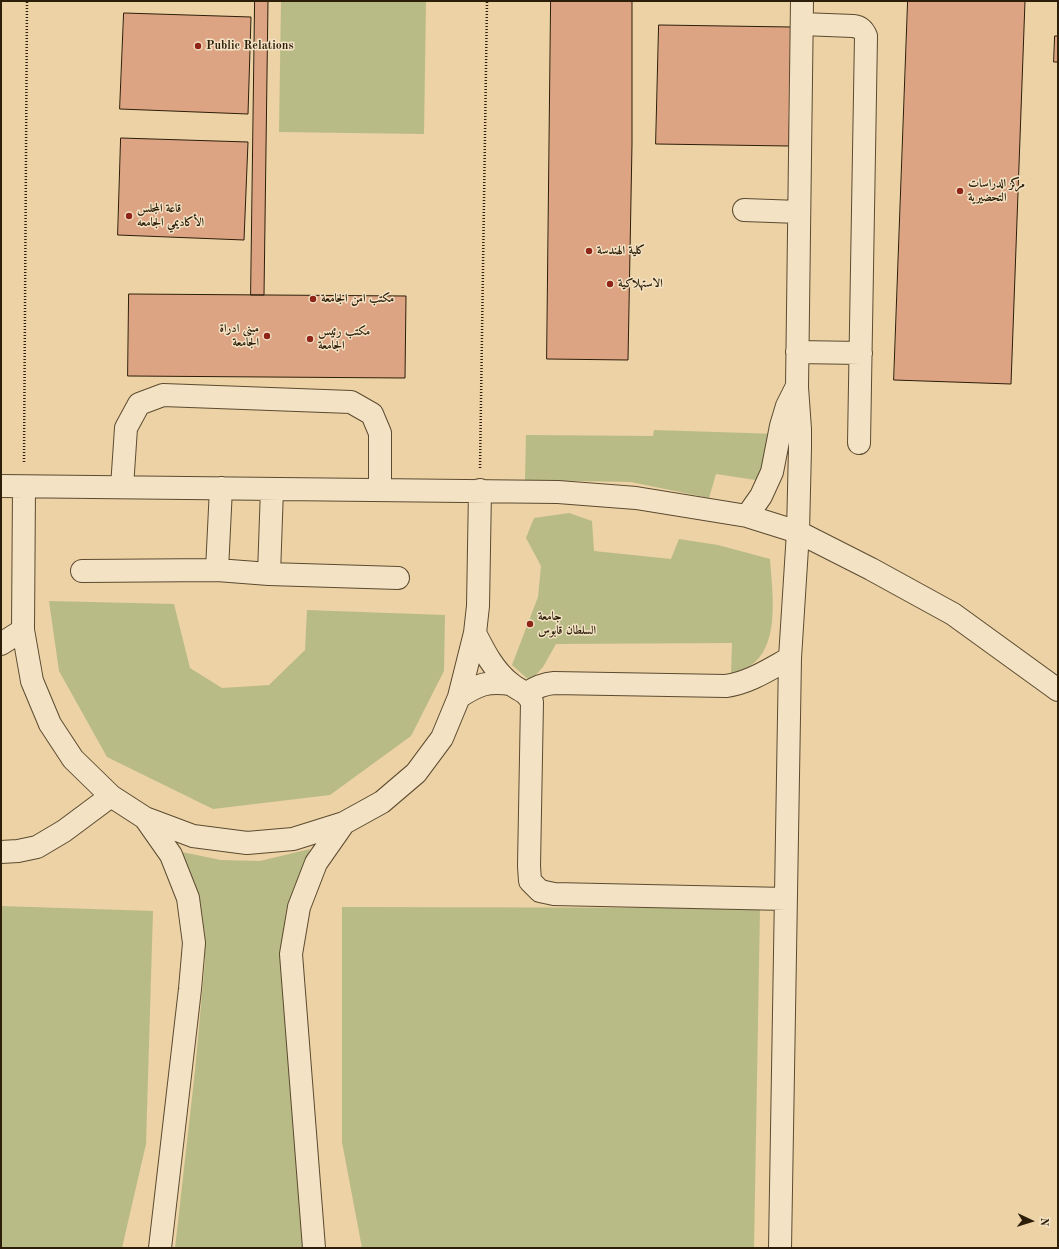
<!DOCTYPE html>
<meta charset="utf-8">
<style>
body{margin:0}
#map{position:relative;width:1059px;height:1249px;overflow:hidden;background:#ecd2a5;font-family:"Old Standard TT",serif}
canvas{display:block}
.frame{position:absolute;inset:0;border:2px solid #2c1e09;pointer-events:none}
.north{position:absolute;left:1011px;top:1201px;width:40px;height:40px;-webkit-text-stroke:3px #f3e2c4;paint-order:stroke;rotate:94deg;font-size:11px;font-weight:700;line-height:16px;text-align:center;color:#2c1e09}
.north::after{content:'';display:block;margin:auto;width:14px;height:18px;background:#2c1e09;clip-path:polygon(50% 0,100% 100%,50% 72%,0 100%)}
</style>
<div id="map">
<canvas width="1059" height="1249"></canvas>
<div class="frame"></div>
<div class="north">N</div>
</div>
<script>
const ctx = document.querySelector('canvas').getContext('2d');
ctx.lineJoin = 'round';
function fill(path, color) {
  ctx.fillStyle = color;
  ctx.fill(path, 'evenodd');
}
function stroke(path, color, width, dash) {
  ctx.strokeStyle = color;
  ctx.lineWidth = width;
  ctx.lineCap = dash ? 'butt' : 'round';
  ctx.setLineDash(dash || []);
  ctx.stroke(path);
}
function drawText(font, color, halo, rows, align = 'center') {
  ctx.font = font + ' "Old Standard TT",Amiri,serif';
  ctx.lineWidth = 3;
  ctx.setLineDash([]);
  ctx.textBaseline = 'middle';
  ctx.strokeStyle = halo;
  ctx.fillStyle = color;
  for (const [text, x, y, turn = 0] of rows) {
    ctx.save();
    ctx.translate(x, y);
    ctx.rotate((+turn || 0) * Math.PI / 180);
    ctx.textAlign = isNaN(turn) ? turn : align;
    if (halo) ctx.strokeText(text, 0, 0);
    ctx.fillText(text, 0, 0);
    ctx.restore();
  }
}
const green = new Path2D(`
 M281 1H426L424 134 279 132Z
 M654 430 778 434 762 481 716 474 709 498 631 482 525 480 526 435 653 436Z
 M569 513 592 521 594 551 671 559 679 539 718 545 770 559C772 588 780 640 755 662 749 668 739 671 731 676L732 643 556 644 543 667 530 681 512 665 538 597 541 566 526 538 534 518Z
 M49 601 174 604 190 668 222 688 269 685 305 650 307 610 445 615 444 671 411 736 330 795 213 809 107 757 59 671Z
 M310 849 286 911 281 964 303 1248H175L195 1071 205 961 202 912 177 851 221 860 260 861Z
 M1 906 153 911 146 1144 122 1248H1Z
 M342 907 760 908 754 1248H362L342 1142Z`);
const building = new Path2D(`
 M255 1H268L264 295H251Z
 M551 1H632V144L628 360 547 359Z
 M908 1H1025L1011 384 894 380Z
 M124 13 251 17 248 114 120 109Z
 M659 25 791 27 789 146 656 144Z
 M1055 36H1058V62H1054Z
 M121 138 248 142 244 240 118 235Z
 M129 294 406 296 405 378 128 376Z`);
const path = new Path2D(`
 M24 462 27 1
 M480 468 487 1`);
const minor = new Path2D(`
 M802 24 853 26C860 27 863 29 866 36L859 443
 M744 210 799 212
 M797 352 861 353
 M1 486 558 492 636 498 747 516 798 532 871 569 953 614 1058 690
 M24 487 23 630 32 681 50 724 73 759 111 796 145 818 193 836 247 843 293 839 344 823 382 802 416 773 442 738 459 697 475 633 478 606 480 490
 M122 487 126 428 139 404 163 395 351 402 372 414 380 433V489
 M747 516 761 496 772 472 781 426 787 406 796 388
 M217 570 221 488
 M82 571 217 570 269 574 398 578
 M269 574 272 489
 M475 633C484 651 494 671 511 684 521 692 524 689 532 702L529 866 530 881 540 891 554 894 786 899
 M1 644 23 630
 M527 693C536 687 543 684 554 683L726 686C749 683 770 669 790 658
 M459 697C479 684 487 681 511 684
 M145 818 171 855 188 898 194 943 190 989 160 1248
 M1 852 18 851 37 847 64 831 111 796
 M314 1248 291 954 299 907 316 863 344 823
 M780 1248 790 658 798 532 800 448V429L797 387 802 1`);
const markers = [
 [198,46,4,"#8f2418"],
 [960,191,4,"#8f2418"],
 [129,216,4,"#8f2418"],
 [589,251,4,"#8f2418"],
 [610,284,4,"#8f2418"],
 [313,299,4,"#8f2418"],
 [267,336,4,"#8f2418"],
 [310,339,4,"#8f2418"],
 [530,624,4,"#8f2418"]
];
const poiNames = [
 ["Public Relations",206,46],
 ["مركز الدراسات",968,184],
 ["التحضيرية",968,198],
 ["قاعة المجلس",137,209],
 ["الأكاديمي الجامعه",137,223],
 ["كلية الهندسة",597,251],
 ["الاستهلاكية",618,284],
 ["مكتب امن الجامعة",321,299],
 ["مبنى ادراة",259,329,"right"],
 ["الجامعة",259,343,"right"],
 ["مكتب رئيس",318,332],
 ["الجامعة",318,346],
 ["جامعة",538,617],
 ["السلطان قابوس",538,631]
];
fill(green, '#b8bb86');
fill(building, '#dda484');
stroke(building, '#2c1e09', 1);
stroke(minor, '#5c4b30', 24);
stroke(path, '#2c1e09', 2.5, [1, 2]);
stroke(minor, '#f3e2c4', 22);
for (const [x, y, r, color] of markers) {
  const dot = new Path2D();
  dot.arc(x, y, r, 0, 2 * Math.PI);
  ctx.fillStyle = color;
  ctx.fill(dot);
  stroke(dot, '#f3e2c4', 1.5);
}
drawText('bold 12px', '#2c1e09', '#f3e2c4', poiNames, 'left');
</script>
